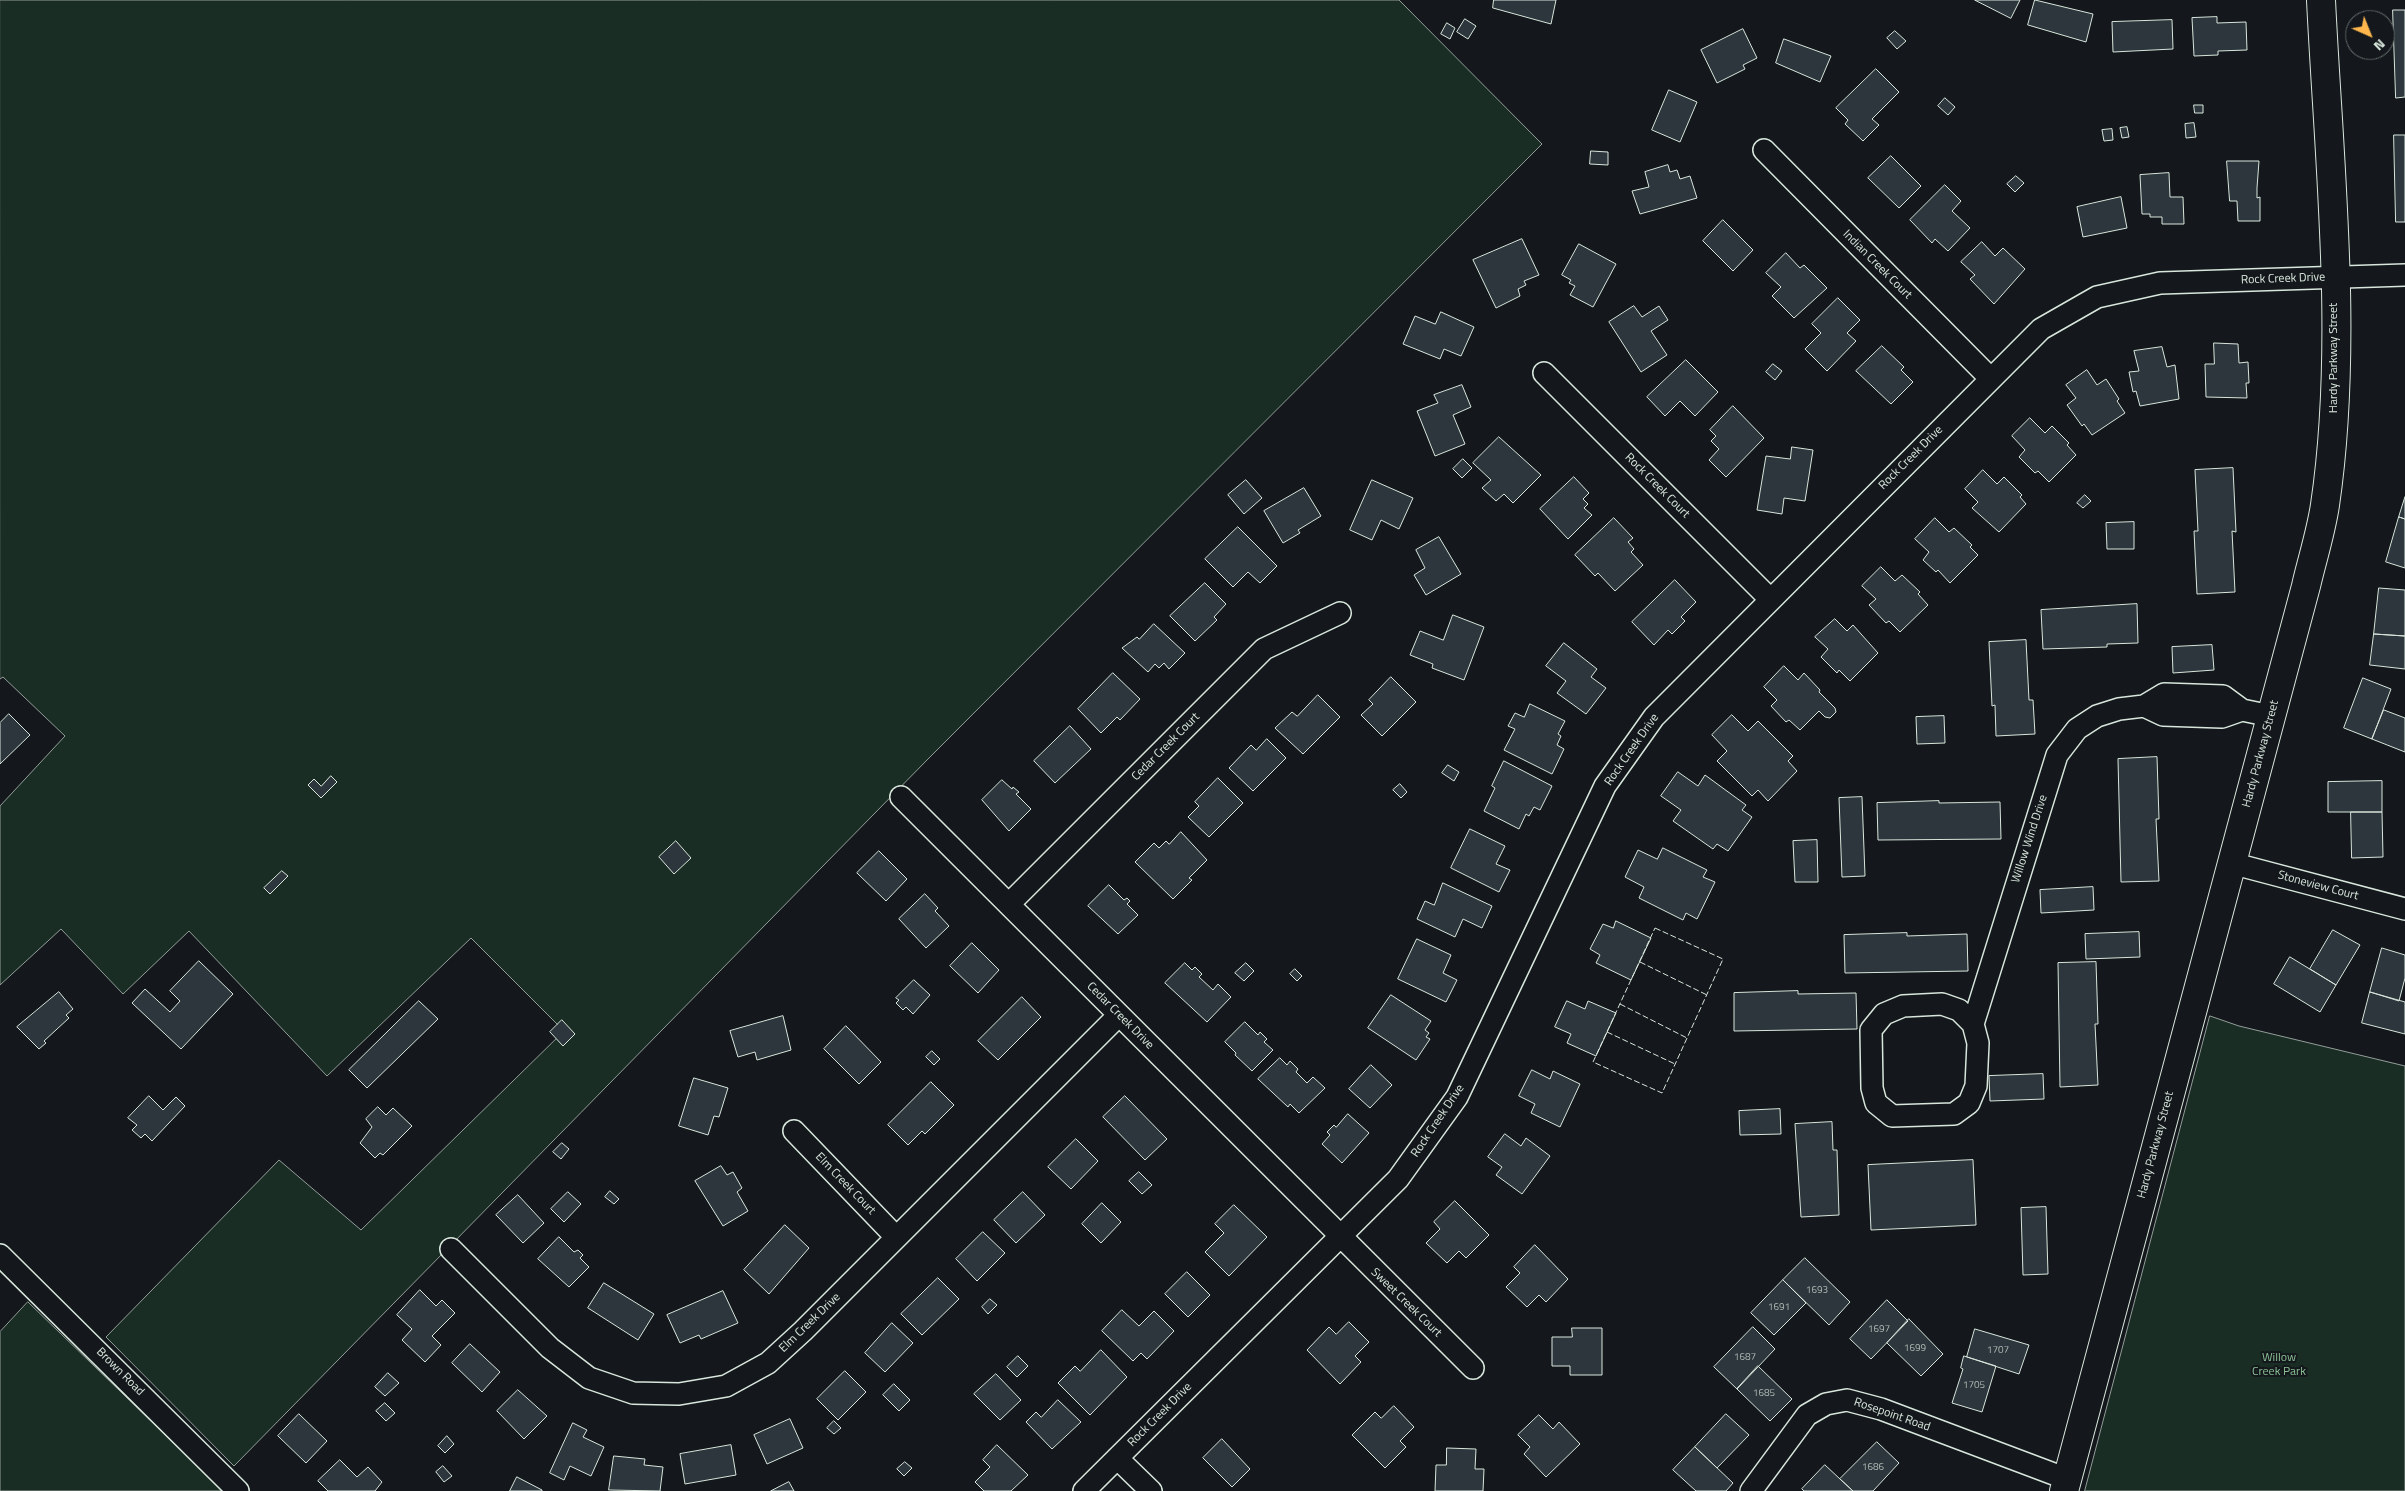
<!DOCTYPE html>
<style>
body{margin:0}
#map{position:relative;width:2405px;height:1491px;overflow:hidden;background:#14181c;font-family:"Titillium Web",sans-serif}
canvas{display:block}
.north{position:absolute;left:2345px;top:10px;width:50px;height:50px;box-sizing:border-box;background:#14181c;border:1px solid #626a69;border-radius:50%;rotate:136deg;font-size:14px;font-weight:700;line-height:20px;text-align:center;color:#d8e6dc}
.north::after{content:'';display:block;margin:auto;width:18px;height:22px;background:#ffb74d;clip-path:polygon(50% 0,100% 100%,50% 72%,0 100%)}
</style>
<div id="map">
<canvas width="2405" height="1491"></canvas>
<div class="north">N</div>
</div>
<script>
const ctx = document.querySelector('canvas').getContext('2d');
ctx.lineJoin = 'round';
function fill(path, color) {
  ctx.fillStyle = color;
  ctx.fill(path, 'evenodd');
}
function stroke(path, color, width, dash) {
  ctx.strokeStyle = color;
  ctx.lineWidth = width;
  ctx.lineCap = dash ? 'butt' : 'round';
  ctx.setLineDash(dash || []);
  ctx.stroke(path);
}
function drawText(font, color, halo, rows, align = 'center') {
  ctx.font = font + ' "Titillium Web",sans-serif';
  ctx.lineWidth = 4;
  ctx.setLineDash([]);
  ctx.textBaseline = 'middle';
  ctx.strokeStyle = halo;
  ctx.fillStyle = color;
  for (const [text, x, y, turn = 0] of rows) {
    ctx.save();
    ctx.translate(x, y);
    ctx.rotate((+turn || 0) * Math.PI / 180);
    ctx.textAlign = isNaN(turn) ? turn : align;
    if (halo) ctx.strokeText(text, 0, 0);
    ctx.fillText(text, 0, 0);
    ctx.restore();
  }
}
const green = new Path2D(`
 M0 0H1399L1542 144 928 759 234 1466 106 1337 279 1160 361 1230 564 1031 471 938 327 1076 189 931 123 994 61 929 0 985V806L65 736 3 677 0 679Z
 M2210 1016 2239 1026 2405 1066V1491H2085Z
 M28 1302 216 1484 223 1491H0V1332Z`);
const building = new Path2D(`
 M1494 0H1556L1551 24 1493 8Z
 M1975 0H2020L2011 18Z
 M2035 0 2093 14 2086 42 2028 25Z
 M2393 10H2405V97L2396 98Z
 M2217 17V23L2246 22 2247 50 2218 51V55L2194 56 2192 18Z
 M1465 19 1476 26 1468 39 1457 32Z
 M2172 20 2173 49 2113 52 2112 22Z
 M1447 23 1455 28 1450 39 1441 34Z
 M1743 29 1757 58 1743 65 1745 69 1717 83 1701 50Z
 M1895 31 1906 41 1897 49 1887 38Z
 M1784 39 1831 56 1820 82 1776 63Z
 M1876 69 1899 92 1872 119 1879 125 1863 141 1845 124 1848 120 1836 108Z
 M1669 90 1697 102 1680 142 1652 130Z
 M1945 98 1955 107 1948 115 1938 106Z
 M2194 105H2203V113H2195Z
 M2194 123 2196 137 2186 138 2185 124Z
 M2127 127 2129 137 2122 138 2120 128Z
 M2112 129 2113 140 2104 141 2102 130Z
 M2394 135H2405V222H2396Z
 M1591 151 1608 152V165L1590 164Z
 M1891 156 1921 186 1899 208 1868 178Z
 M2227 161H2259L2257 188V198L2260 197V221H2238L2237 201H2230Z
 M1668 165 1670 172 1677 170 1680 179 1690 176 1697 198 1640 214 1632 191 1649 187 1645 172Z
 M2169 173 2170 197H2183L2184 224H2162V217H2150V214H2142L2140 175Z
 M2016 176 2024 183 2015 192 2007 184Z
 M1945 185 1961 201 1952 211 1970 228 1948 251 1935 239 1932 243 1910 220Z
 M2121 197 2127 228 2083 237 2077 207Z
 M1723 220 1753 250 1733 271 1703 241Z
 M1522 239 1539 275 1524 281 1526 285 1518 289 1520 296 1496 308 1473 260Z
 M1982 242 1995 256 2003 248 2025 269 1994 304 1970 279 1975 275 1961 262Z
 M1579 244 1616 264 1593 307 1570 295 1575 286 1569 283 1571 280 1562 275Z
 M1786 253 1800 268 1804 265 1827 288 1794 318 1772 296 1781 287 1766 273Z
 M1838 298 1860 320 1847 333 1856 341 1827 371 1805 349 1821 333 1812 324Z
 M1634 306 1642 317 1659 306 1668 320 1651 331 1667 355 1641 372 1609 322Z
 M1441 312 1474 327 1461 356 1444 349 1440 359 1403 344 1415 316 1435 324Z
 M2214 343 2238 344 2239 363 2248 362 2249 383H2246L2247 398 2206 397 2205 364H2214Z
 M1882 346 1904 367 1901 370 1913 382 1891 404 1856 371Z
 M2162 347 2167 367 2175 365 2179 399 2140 406 2136 391 2133 392 2129 372 2139 371 2134 351Z
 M1686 360 1718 392 1695 416 1680 401 1665 416 1647 397Z
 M1773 364 1782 371 1775 380 1766 372Z
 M2087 370 2097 385 2106 379 2119 399 2117 401 2125 413 2092 435 2084 424 2082 426 2067 405 2076 398 2066 385Z
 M1462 385 1471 407 1453 415 1465 444 1435 456 1417 411 1438 403 1434 395Z
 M1733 406 1764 438 1726 477 1709 460 1719 449 1711 441 1716 436 1710 430Z
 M2030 418 2045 433 2052 426 2069 443 2067 445 2076 455 2049 482 2038 471 2035 473 2019 457 2025 450 2012 436Z
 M1499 437 1541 475 1513 503 1504 494 1496 501 1482 488 1491 480 1473 463Z
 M1792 447 1813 450 1805 501 1784 498 1782 514 1757 510 1766 456 1790 459Z
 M1463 459 1472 468 1462 478 1453 469Z
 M2233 468 2236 532 2232 531 2235 592 2197 594 2194 531H2198L2195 470Z
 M1983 470 1997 484 2004 477 2022 495 2020 497 2026 504 1999 532 1972 508 1978 502 1965 489Z
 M1574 477 1589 493 1583 499 1588 504 1584 508 1592 515 1568 539 1540 509Z
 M1246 480 1262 498 1244 514 1228 495Z
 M1372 480 1413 498 1399 529 1381 520 1372 540 1350 530Z
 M1304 488 1321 516 1298 530 1300 533 1283 543 1264 511Z
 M2085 495 2091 501 2083 508 2077 503Z
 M2405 497V519L2399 517Z
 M2399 517 2405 519V568L2386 562Z
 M1614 518 1633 538 1628 542 1634 549 1631 552 1643 565 1615 591 1598 573 1595 576 1575 555Z
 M1935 518 1949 532 1954 528 1972 545 1970 547 1978 555 1950 583 1938 570 1936 572 1923 560 1929 552 1915 539Z
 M2134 522V549H2107L2106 523Z
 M1238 527 1277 566 1260 583 1248 572 1233 587 1205 559Z
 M1439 537 1461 574 1426 595 1414 575 1425 568 1416 550Z
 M1881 567 1895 581 1902 575 1920 592 1918 594 1928 605 1900 632 1889 621 1886 623 1869 605 1876 599 1862 586Z
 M1675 580 1696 602 1681 617 1685 621 1672 634 1668 630 1654 645 1632 622Z
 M1205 583 1226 604 1214 617 1217 620 1195 641 1170 616Z
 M2379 588 2405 590V636L2374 634Z
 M2137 604 2138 643 2107 644V647L2043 649 2041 610Z
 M1453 615 1484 627 1464 680 1432 668 1433 664 1410 655 1420 631 1443 640Z
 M1835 619 1847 631 1853 625 1878 653 1850 681 1839 670 1837 673 1821 657 1828 649 1815 637Z
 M1154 624 1185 653 1169 669 1164 663 1159 668 1155 664 1148 672 1122 648 1137 637 1139 639Z
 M2374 634 2405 636V669L2370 665Z
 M2026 640 2029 700H2033L2035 734 1996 736 1995 705 1992 706 1989 642Z
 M1564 643 1597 669 1591 677 1606 688 1586 714 1557 693 1566 681 1546 666Z
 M2212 645 2214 670 2173 673 2172 647Z
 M1784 666 1798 680 1804 673 1820 690 1819 692 1835 708 1836 712 1830 718 1825 717 1819 711 1800 730 1789 720 1786 722 1771 706 1777 700 1764 687Z
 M1113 673 1140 699 1120 720 1117 717 1101 733 1078 709Z
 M1391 677 1416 702 1382 736 1361 715 1373 704 1369 700Z
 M2363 678 2391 689 2372 739 2344 728Z
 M1318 695 1340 717 1303 754 1275 728 1292 712 1297 716Z
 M1530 704 1565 721 1558 734 1561 736 1557 745 1564 749 1552 774 1504 750 1515 729 1508 726 1515 713 1524 717Z
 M2384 710 2405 718V752L2372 739Z
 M9 714 30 735 0 764V723Z
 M1732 715 1748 731 1758 721 1793 756 1788 761 1797 771 1768 801 1758 790 1752 796 1717 761 1727 751 1712 735Z
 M1944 716 1945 743 1917 744 1916 717Z
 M1070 726 1091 749 1055 783 1034 761Z
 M1267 739 1286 758 1253 791 1229 768 1251 745 1256 750Z
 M2157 757 2159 819H2156L2159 881 2121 882 2118 759Z
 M1504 761 1552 786 1540 810 1534 807 1529 816 1526 814 1519 829 1484 811 1495 788 1492 786Z
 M1448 765 1459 772 1454 781 1442 773Z
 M1678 772 1698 786 1705 775 1746 805 1742 810 1752 817 1728 851 1717 844 1713 849 1673 821 1681 810 1661 796Z
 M331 776 337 782 321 798 308 785 314 779 321 786Z
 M1218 778 1243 803 1209 837 1188 817 1199 806 1195 802Z
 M1002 780 1012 789 1013 787 1019 792 1016 794 1031 809 1009 831 982 800Z
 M2382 781V812H2328V782Z
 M1400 784 1407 792 1401 798 1393 790Z
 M1862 797 1865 876 1842 877 1839 798Z
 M1939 801V803L2000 802 2001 839 1878 840 1877 803Z
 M2351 812H2382L2383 857 2352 858Z
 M1470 829 1505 846 1496 864 1510 870 1499 892 1451 868Z
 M1181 832 1207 860 1189 878 1192 880 1173 899 1135 862 1154 843 1159 848 1166 841 1169 844Z
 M1817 840 1818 882H1795L1793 841Z
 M676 841 691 858 674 874 659 857Z
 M1663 848 1707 870 1703 877 1715 882 1697 919 1686 913 1683 920 1639 898 1644 887 1625 877 1638 850 1657 859Z
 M879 851 907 879 886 901 857 873Z
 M282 871 288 876 270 894 264 888Z
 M1443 883 1492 906 1482 928 1463 919 1455 937 1417 919 1425 901 1434 905Z
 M1109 885 1124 900 1127 898 1130 901 1127 904 1138 915 1118 934 1088 906Z
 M2093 887 2094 910 2041 913 2040 890Z
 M925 894 938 908 935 911 949 926 926 948 899 919Z
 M1616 921 1651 938 1631 980 1596 963 1600 955 1590 949 1603 924 1613 928Z
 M2333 930 2360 945 2336 985 2310 969Z
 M2139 932 2140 957 2086 959 2085 934Z
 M1907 933V936L1967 934 1968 971 1845 973 1844 935Z
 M1417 939 1451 955 1443 973 1457 980 1446 1002 1398 979Z
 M972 943 999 970 978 993 950 966Z
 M2382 948 2405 955V978L2399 1001 2370 992Z
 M2290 957 2336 985 2320 1012 2274 984Z
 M199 961 233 994 181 1049 132 1003 145 989 170 1012 180 1001 170 991Z
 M2096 962 2098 1024H2095L2098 1085 2060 1087 2058 963Z
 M1185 963 1192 970 1195 967 1202 974 1199 977 1213 990 1218 984 1231 997 1207 1022 1165 983Z
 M1246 963 1254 971 1244 981 1235 973Z
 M1295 969 1302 976 1297 981 1290 974Z
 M914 980 930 995 913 1014 906 1007 903 1010 896 1003 899 1000 896 998Z
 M1798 991V994L1856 993 1857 1029 1734 1031V993Z
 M59 992 73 1009 66 1015 69 1018 44 1041 46 1043 39 1049 17 1027Z
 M2370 992 2405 1002V1034L2362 1023Z
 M1391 995 1431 1021 1425 1030 1429 1033 1426 1037 1430 1039 1416 1060 1368 1028Z
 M1022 997 1041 1017 998 1060 978 1041Z
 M419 1001 438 1019 367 1088 349 1070Z
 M1567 1001 1585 1009 1588 1001 1616 1013 1596 1056 1567 1043 1571 1034 1555 1027Z
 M783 1016 791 1050 757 1060 755 1052 738 1057 730 1031Z
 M562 1020 575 1034 563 1046 550 1032Z
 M1245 1022 1258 1035 1260 1032 1267 1039 1264 1042 1273 1050 1252 1071 1235 1055 1236 1053 1225 1042Z
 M846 1026 881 1062 859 1084 824 1049Z
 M932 1051 940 1059 934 1065 926 1057Z
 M1280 1058 1287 1065 1290 1061 1298 1069 1296 1072 1307 1083 1313 1077 1325 1088 1299 1113 1290 1104 1288 1107 1258 1079Z
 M1371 1065 1392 1085 1370 1108 1349 1089Z
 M1532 1070 1550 1079 1553 1071 1580 1084 1560 1127 1531 1113 1535 1104 1519 1096Z
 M2043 1074 2044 1099 1990 1101 1989 1076Z
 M694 1078 728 1088 719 1117 714 1116 708 1135 679 1126Z
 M931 1082 954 1105 925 1134 922 1131 908 1145 888 1125Z
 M149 1096 163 1110 176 1097 185 1106 152 1141 145 1134 141 1138 132 1130 137 1125 128 1118Z
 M1125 1096 1167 1139 1145 1160 1103 1117Z
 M378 1107 386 1115 393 1108 412 1126 383 1155 380 1153 375 1158 360 1143 372 1127 366 1119Z
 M1780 1109 1781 1134 1740 1135 1739 1111Z
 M1348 1114 1369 1133 1342 1163 1322 1144 1330 1135 1327 1132 1334 1125 1336 1127Z
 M1832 1122 1833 1150H1837L1839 1215 1801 1217 1795 1124Z
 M1505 1134 1521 1146 1526 1138 1550 1156 1522 1194 1496 1175 1502 1167 1488 1157Z
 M1076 1139 1098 1161 1071 1189 1048 1167Z
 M562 1143 569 1149 561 1159 553 1152Z
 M1973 1160 1976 1225 1871 1230 1868 1165Z
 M721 1166 727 1175 733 1172 742 1188 737 1192 748 1211 723 1226 695 1181Z
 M1139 1172 1152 1185 1142 1194 1129 1181Z
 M610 1191 619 1199 614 1204 605 1197Z
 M568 1192 581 1204 564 1222 551 1209Z
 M1023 1192 1045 1215 1016 1243 994 1220Z
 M518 1195 544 1223 523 1243 496 1215Z
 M1455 1201 1489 1235 1466 1258 1459 1251 1447 1263 1426 1243 1440 1229 1434 1222Z
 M1102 1203 1121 1222 1101 1243 1082 1224Z
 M1234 1205 1267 1237 1229 1276 1205 1252 1224 1233 1215 1224Z
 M2046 1207 2048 1274 2023 1275 2021 1208Z
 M785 1225 809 1248 769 1294 744 1270Z
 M983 1232 1005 1253 977 1281 956 1259Z
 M559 1237 574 1252 578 1250 583 1255 580 1258 589 1267 569 1287 538 1259Z
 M1535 1245 1568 1279 1546 1302 1539 1295 1527 1307 1506 1287 1520 1273 1514 1267Z
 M1805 1258 1850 1302 1829 1325 1783 1280Z
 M1187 1272 1210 1295 1188 1317 1165 1294Z
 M938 1278 959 1299 922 1335 901 1314Z
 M1783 1280 1806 1303 1774 1335 1751 1313Z
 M604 1283 654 1314 638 1340 588 1308Z
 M420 1290 436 1306 442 1300 455 1313 432 1336 441 1345 425 1362 402 1340 412 1329 397 1315Z
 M723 1291 738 1323 701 1339 699 1335 680 1343 667 1315Z
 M990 1299 997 1305 988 1314 982 1307Z
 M1887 1300 1908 1321 1871 1359 1850 1339Z
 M1122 1310 1139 1326 1154 1311 1174 1331 1147 1359 1141 1353 1133 1361 1102 1331Z
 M1909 1319 1943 1354 1921 1376 1887 1343Z
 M1349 1322 1369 1342 1355 1356 1361 1362 1340 1384 1307 1350 1329 1327 1336 1334Z
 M892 1323 913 1343 885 1372 865 1353Z
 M1753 1327 1775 1349 1737 1389 1714 1367Z
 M1572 1328H1602V1375H1570V1366H1552V1337H1572Z
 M1975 1329 2029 1345 2019 1374 1967 1357Z
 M470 1344 500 1372 482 1392 452 1363Z
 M1101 1350 1127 1377 1090 1415 1058 1383 1075 1366 1080 1371Z
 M1018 1356 1028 1366 1017 1377 1007 1367Z
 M1964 1356 1996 1366 1982 1412 1952 1403 1963 1369 1961 1368Z
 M1758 1366 1792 1399 1770 1421 1737 1389Z
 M845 1371 866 1392 838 1420 817 1399Z
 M388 1373 399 1383 385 1396 375 1387Z
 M996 1374 1021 1400 1000 1420 974 1394Z
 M894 1384 910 1400 899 1411 883 1395Z
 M518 1390 547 1416 524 1439 497 1411Z
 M1058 1400 1081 1422 1052 1449 1026 1422 1036 1412 1041 1417Z
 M385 1403 395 1413 386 1421 376 1411Z
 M1394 1406 1414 1427 1400 1441 1406 1447 1385 1468 1352 1435 1375 1412 1381 1418Z
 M299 1414 327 1441 306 1463 278 1436Z
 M1726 1414 1749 1435 1717 1468 1695 1447Z
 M1539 1415 1553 1429 1559 1422 1580 1444 1546 1477 1524 1454 1530 1447 1518 1435Z
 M790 1419 803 1448 767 1464 754 1435Z
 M834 1421 841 1428 834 1434 827 1428Z
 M573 1423 587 1430 583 1437 604 1447 591 1476 570 1466 564 1480 550 1473Z
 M447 1436 454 1444 445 1453 438 1446Z
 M1222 1439 1250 1469 1232 1487 1203 1458Z
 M1877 1442 1899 1463 1873 1491H1853L1840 1479Z
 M731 1445 736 1475 685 1484 680 1454Z
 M997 1445 1028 1475 1011 1491H984L975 1482 990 1467 983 1460Z
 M1695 1447 1733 1483 1726 1491H1696L1673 1470Z
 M1447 1448 1476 1449 1475 1469H1484L1483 1491H1435L1436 1465H1446Z
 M614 1456 645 1459 644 1465 663 1467 660 1491 609 1490Z
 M340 1460 357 1477 368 1467 382 1482 375 1491H328L318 1481Z
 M905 1462 912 1468 904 1476 897 1469Z
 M1825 1465 1840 1479 1853 1491H1804L1802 1489Z
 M443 1466 452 1476 444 1482 436 1472Z
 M517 1477 542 1490V1491H510Z
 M789 1482 794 1491H771Z`);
const street = new Path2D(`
 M1764 150 1991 379
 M1544 373 1770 599
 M2144 706 2163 715 2222 717 2242 710
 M901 797 1473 1368
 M2231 863 2405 909
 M1009 904 1264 649 1340 613
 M1942 1004 1959 1010 1973 1024 1978 1043 1976 1086 1969 1103 1954 1114 1892 1116 1876 1103 1872 1088 1871 1030 1884 1014 1903 1006Z
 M1973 1024 2057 755 2077 729 2097 716 2119 709 2144 706 2164 694 2223 696 2242 710 2271 716
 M794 1131 896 1237
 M451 1249 550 1348 589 1378 633 1393 679 1394 726 1386 768 1363 803 1331 1119 1015
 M0 1255 238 1491
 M1117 1458 1151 1491
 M1084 1491 1398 1179 1457 1097 1605 786 1654 717 2041 329 2097 297 2160 283 2405 275
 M1751 1491 1807 1415 1826 1404 1847 1400 1881 1409 2067 1479`);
const secondary = new Path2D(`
 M2064 1491 2306 586C2312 560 2321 532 2325 505 2349 342 2329 164 2321 0`);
const fence = new Path2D(`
 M1655 928 1723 959 1662 1093 1593 1062Z
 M1640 962 1707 995
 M1620 1004 1687 1038
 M1607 1032 1675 1064`);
const numberNames = [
 ["1693",1817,1291],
 ["1691",1779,1308],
 ["1697",1879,1330],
 ["1699",1915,1349],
 ["1707",1998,1351],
 ["1687",1745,1358],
 ["1705",1974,1386],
 ["1685",1764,1394],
 ["1686",1873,1468]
];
const streetNames = [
 ["Indian Creek Court",1877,265,45],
 ["Rock Creek Drive",2283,279,-2],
 ["Hardy Parkway Street",2334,358,-90],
 ["Rock Creek Drive",1911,458,-45],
 ["Rock Creek Court",1657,486,45],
 ["Cedar Creek Court",1166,747,-45],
 ["Rock Creek Drive",1632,750,-55],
 ["Hardy Parkway Street",2261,754,-75],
 ["Willow Wind Drive",2030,839,-72],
 ["Stoneview Court",2318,886,15],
 ["Cedar Creek Drive",1120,1016,45],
 ["Rock Creek Drive",1438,1121,-56],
 ["Hardy Parkway Street",2156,1145,-75],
 ["Elm Creek Court",845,1184,46],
 ["Sweet Creek Court",1406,1303,44],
 ["Elm Creek Drive",810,1323,-44],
 ["Brown Road",120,1372,45],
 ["Rock Creek Drive",1160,1415,-45],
 ["Rosepoint Road",1892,1415,19]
];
const parkNames = [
 ["Willow",2279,1358],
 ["Creek Park",2279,1372]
];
fill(green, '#1a2d24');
stroke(green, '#939e99', 1);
fill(building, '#2c363c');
stroke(building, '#d8e6dc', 1);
stroke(street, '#d8e6dc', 24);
stroke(secondary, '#d8e6dc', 30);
stroke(street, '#14181c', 21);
stroke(secondary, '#14181c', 28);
stroke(fence, '#d8e6dc', 1, [6, 2.5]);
drawText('10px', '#adbab4', null, numberNames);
drawText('12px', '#d8e6dc', '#14181c', streetNames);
drawText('12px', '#8ac095', '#14181c', parkNames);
</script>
